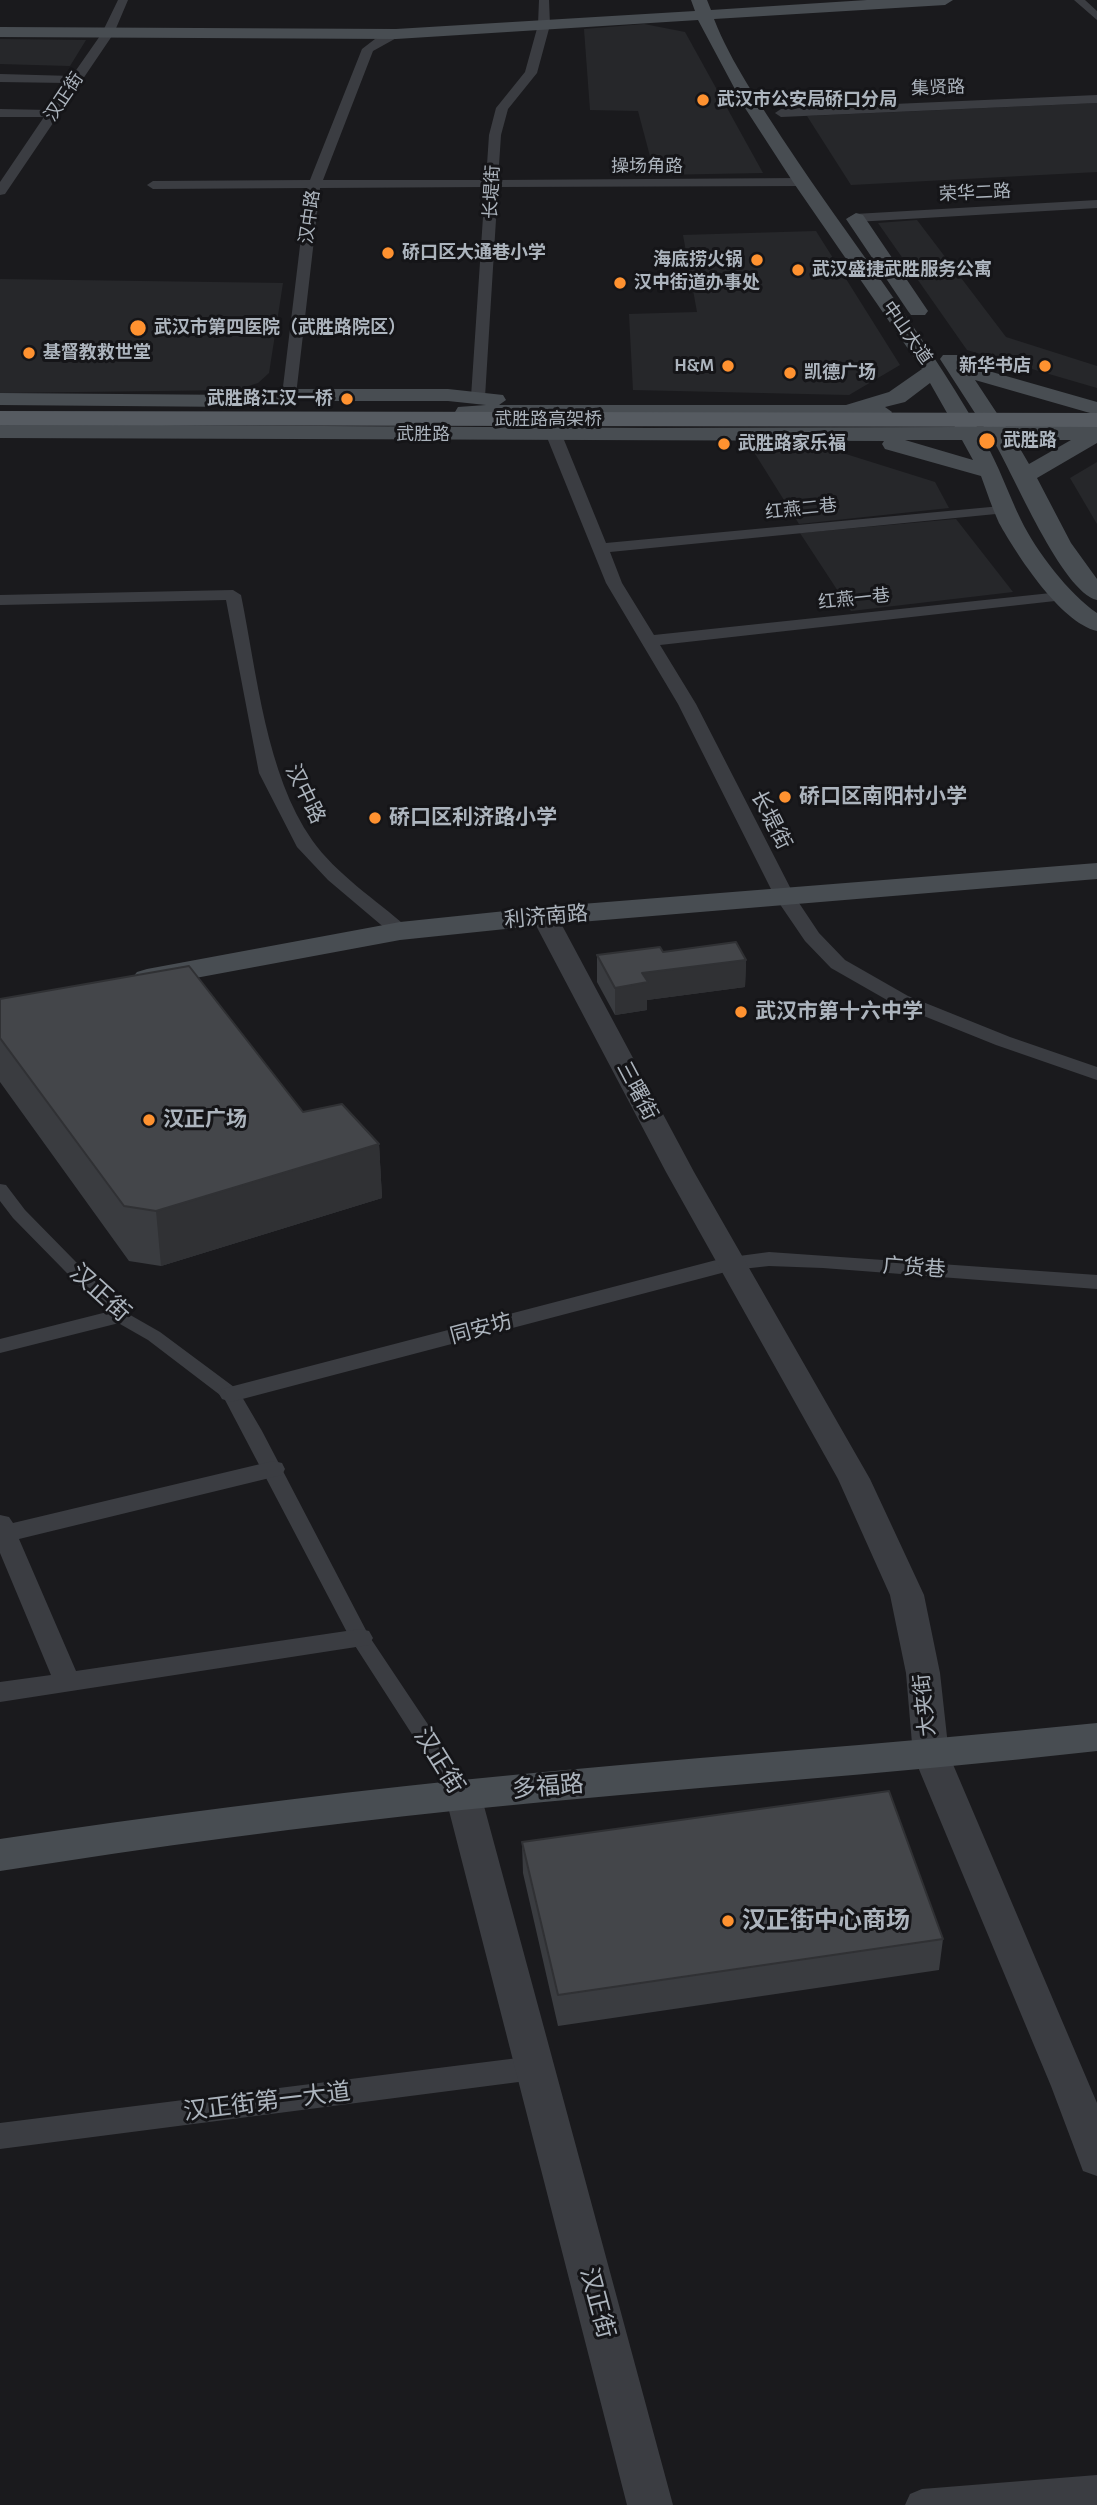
<!DOCTYPE html>
<meta charset="utf-8">
<style>
body{margin:0}
canvas{display:block;background:#1a1a1d}
</style>
<canvas width="1097" height="2505"></canvas>
<script>
const ctx = document.querySelector('canvas').getContext('2d');
ctx.lineJoin = 'round';
function fill(path, color) {
  ctx.fillStyle = color;
  ctx.fill(path, 'evenodd');
}
function stroke(path, color, width, dash) {
  ctx.strokeStyle = color;
  ctx.lineWidth = width;
  ctx.lineCap = dash ? 'butt' : 'round';
  ctx.setLineDash(dash || []);
  ctx.stroke(path);
}
function drawText(font, color, halo, rows, align = 'center') {
  ctx.font = font + ' "Alegreya Sans","Noto Sans SC",sans-serif';
  ctx.lineWidth = 6;
  ctx.setLineDash([]);
  ctx.textBaseline = 'middle';
  ctx.strokeStyle = halo;
  ctx.fillStyle = color;
  for (const [text, x, y, turn = 0] of rows) {
    ctx.save();
    ctx.translate(x, y);
    ctx.rotate((+turn || 0) * Math.PI / 180);
    ctx.textAlign = isNaN(turn) ? turn : align;
    if (halo) ctx.strokeText(text, 0, 0);
    ctx.fillText(text, 0, 0);
    ctx.restore();
  }
}
const built = new Path2D(`
 M644 24 685 32 763 173 655 175 638 111 590 110 584 29Z
 M0 39 86 40 70 66 0 64Z
 M1097 103V172L851 185 807 116Z
 M917 220 1006 337 1097 366V388L967 350 878 223Z
 M816 231 900 365 849 395 633 390 629 314 697 312 683 235Z
 M0 279 283 283 269 373 258 383 235 390 0 393Z
 M752 449 833 450 935 482 949 508 799 524Z
 M1097 462V524L1070 478Z
 M956 519 1013 592 851 611 800 533Z`);
const pedestrian = new Path2D(`
 M0 1184 6 1185 25 1210 125 1312 160 1332 238 1390 262 1431 369 1636 471 1789 474 1795 471 1801 463 1803 455 1801 350 1638 224 1398 148 1340 113 1320 13 1218 0 1201Z`);
const minor = new Path2D(`
 M118 0H128L114 33 5 194 0 195V182L44 117H0V109L49 110 68 83 0 82V74L72 76 102 33Z
 M539 0H549L550 25 537 73 508 109 501 135 498 180 802 178 808 182 802 186 498 187 485 397 478 401 471 397 485 187 320 188 296 395 289 399 284 398 282 395 307 188 153 189 147 185 153 181 310 180 362 49 375 39 396 31 402 34 400 36 373 51 323 180H486L489 135 496 108 525 72 538 25Z
 M1074 0H1085L1097 11V20Z
 M1097 95V103L781 117 775 113 781 109Z
 M1097 200V208L855 222 848 218 855 214Z
 M554 430 562 435 606 543 1012 505 1014 508 1006 513 610 552 622 583 654 635 1070 591 1072 595 1064 600 660 645 696 704 795 897 819 933 845 960 908 996 1010 1037 1097 1067V1080L996 1045 894 1004 831 968 805 941 775 897 678 704 606 583 546 435Z
 M233 590 241 595C257 674 266 774 312 840 336 874 376 900 407 927L410 931 407 935H393L328 880 297 847 259 773 226 600 0 605V595Z
 M769 1252 1097 1275V1289L823 1268 769 1266 733 1270 231 1402 222 1399 219 1394 222 1389 724 1258Z
 M119 1309 127 1311 131 1316 127 1321 0 1353V1339Z
 M273 1461 282 1463 285 1469 282 1475 19 1539 76 1671 360 1629 369 1631 373 1638 369 1645 0 1702V1682L51 1675 0 1553V1515L9 1517 13 1523Z
 M534 2056 545 2059 549 2068 545 2077 534 2080 0 2149V2123Z
 M1097 2475V2505H905L910 2494 922 2489Z`);
const tertiary = new Path2D(`
 M544 908 553 911 557 916 694 1172 870 1479 924 1595 940 1673 949 1755 1097 2103V2176L1083 2171 1051 2086 913 1755 906 1673 890 1595 838 1479 666 1172 531 916 535 911Z
 M463 1782 476 1786 481 1795 673 2505H627L445 1795 450 1786Z`);
const secondary = new Path2D(`
 M691 0H707L711 10 867 0H953L945 5 714 19C731 63 761 105 786 144 849 239 920 328 977 427H984L940 359 943 355H957L964 364 1097 402V415L975 380 1006 427 1097 426V443L1037 478 1071 543 1097 579V600C1062 592 1013 473 993 440H984C999 466 1008 493 1021 520 1036 551 1069 594 1097 613V631C1060 622 1017 555 999 523 992 508 987 492 981 476L885 449 882 444 884 441 0 438V424L648 428 955 427 930 383 905 402 885 407 892 412 889 417 881 419H466L458 417 455 412 458 407 486 405 448 401H289L239 407 0 405V393L239 395 289 389H448L503 395 506 400 499 405H846L889 392 922 369 793 182 745 108 698 20 396 39 0 37V27L396 29 695 11ZM905 440H962L973 460ZM1015 440H1071L1029 464Z
 M856 213 863 215 928 311 925 315H911L908 311 846 219Z
 M1097 863V879L544 925 400 940 147 987 137 984 132 978 137 972 147 969 400 922 544 907Z
 M1097 1723V1751C886 1775 673 1788 462 1810 307 1826 153 1847 0 1871V1839C154 1816 307 1796 462 1780 673 1758 886 1745 1097 1723Z`);
const primary = new Path2D(`
 M0 411 1097 413V427L0 425Z`);
const wall = new Path2D(`
 M663 952 746 960 745 987 647 1000V1010L615 1015 597 982V955Z
 M0 999 303 1112 379 1144 382 1198 161 1266 129 1261 0 1082Z
 M522 1842 943 1939 939 1970 558 2026 523 1873Z`);
const shadedWall = new Path2D(`
 M746 960 745 987 647 1000V1010L615 1015V988L642 973Z
 M379 1144 382 1198 161 1266 156 1211Z`);
const building = new Path2D(`
 M736 942 746 960 642 973 648 982 615 988 597 955 660 947 663 952Z
 M189 966 303 1112 342 1104 379 1144 156 1211 124 1206 0 1038V999Z
 M889 1791 943 1939 558 1995 522 1842Z`);
const markers = [
 [703,100,7,"#ff9230"],
 [388,253,7,"#ff9230"],
 [757,260,7,"#ff9230"],
 [798,270,7,"#ff9230"],
 [620,283,7,"#ff9230"],
 [138,328,9,"#ff9230"],
 [29,353,7,"#ff9230"],
 [728,366,7,"#ff9230"],
 [1045,366,7,"#ff9230"],
 [790,373,7,"#ff9230"],
 [347,399,7,"#ff9230"],
 [987,441,9,"#ff9230"],
 [724,444,7,"#ff9230"],
 [785,797,7,"#ff9230"],
 [375,818,7,"#ff9230"],
 [741,1012,7,"#ff9230"],
 [149,1120,7,"#ff9230"],
 [728,1921,7,"#ff9230"]
];
const farStreetnames = [
 ["集贤路",938,88,-2],
 ["汉正街",64,97,-56],
 ["操场角路",647,167],
 ["长堤街",492,192,-87],
 ["荣华二路",975,193,-3],
 ["汉中路",310,217,-82],
 ["中山大道",907,333,55],
 ["武胜路高架桥",548,420],
 ["武胜路",423,435],
 ["红燕二巷",801,509,-6],
 ["红燕一巷",854,599,-6]
];
const farPoinames = [
 ["武汉市公安局硚口分局",717,100],
 ["硚口区大通巷小学",402,253],
 ["海底捞火锅",743,260,"right"],
 ["武汉盛捷武胜服务公寓",812,270],
 ["汉中街道办事处",634,283],
 ["武汉市第四医院（武胜路院区）",154,328],
 ["基督教救世堂",43,353],
 ["H&M",714,366,"right"],
 ["新华书店",1031,366,"right"],
 ["凯德广场",804,373],
 ["武胜路江汉一桥",333,399,"right"],
 ["武胜路",1003,441],
 ["武胜路家乐福",738,444]
];
const streetNames = [
 ["汉中路",305,794,64],
 ["长堤街",771,820,63],
 ["利济南路",546,917,-5],
 ["三曙街",637,1091,62],
 ["广货巷",914,1268,4],
 ["同安坊",481,1329,-15],
 ["大夹街",925,1705,-96]
];
const poiNames = [
 ["硚口区南阳村小学",799,797],
 ["硚口区利济路小学",389,818],
 ["武汉市第十六中学",755,1012],
 ["汉正广场",163,1120]
];
const nearStreetnames = [
 ["汉正街",100,1293,42],
 ["汉正街",439,1761,58],
 ["多福路",548,1787,-5],
 ["汉正街第一大道",267,2102,-7],
 ["汉正街",597,2303,75]
];
const nearPoinames = [
 ["汉正街中心商场",742,1921]
];
fill(built, '#26272a');
fill(pedestrian, '#3b3d42');
fill(minor, '#3b3d42');
fill(tertiary, '#3b3d42');
fill(secondary, '#484d52');
fill(primary, '#565b61');
fill(wall, '#3a3c40');
fill(shadedWall, '#303134');
fill(building, '#44464a');
stroke(building, '#303134', 2);
for (const [x, y, r, color] of markers) {
  const dot = new Path2D();
  dot.arc(x, y, r, 0, 2 * Math.PI);
  ctx.fillStyle = color;
  ctx.fill(dot);
  stroke(dot, '#151518', 2.5);
}
drawText('18px', '#acb4bd', '#151518', farStreetnames);
drawText('bold 18px', '#acb4bd', '#151518', farPoinames, 'left');
drawText('21px', '#acb4bd', '#151518', streetNames);
drawText('bold 21px', '#acb4bd', '#151518', poiNames, 'left');
drawText('24px', '#acb4bd', '#151518', nearStreetnames);
drawText('bold 24px', '#acb4bd', '#151518', nearPoinames, 'left');
</script>
